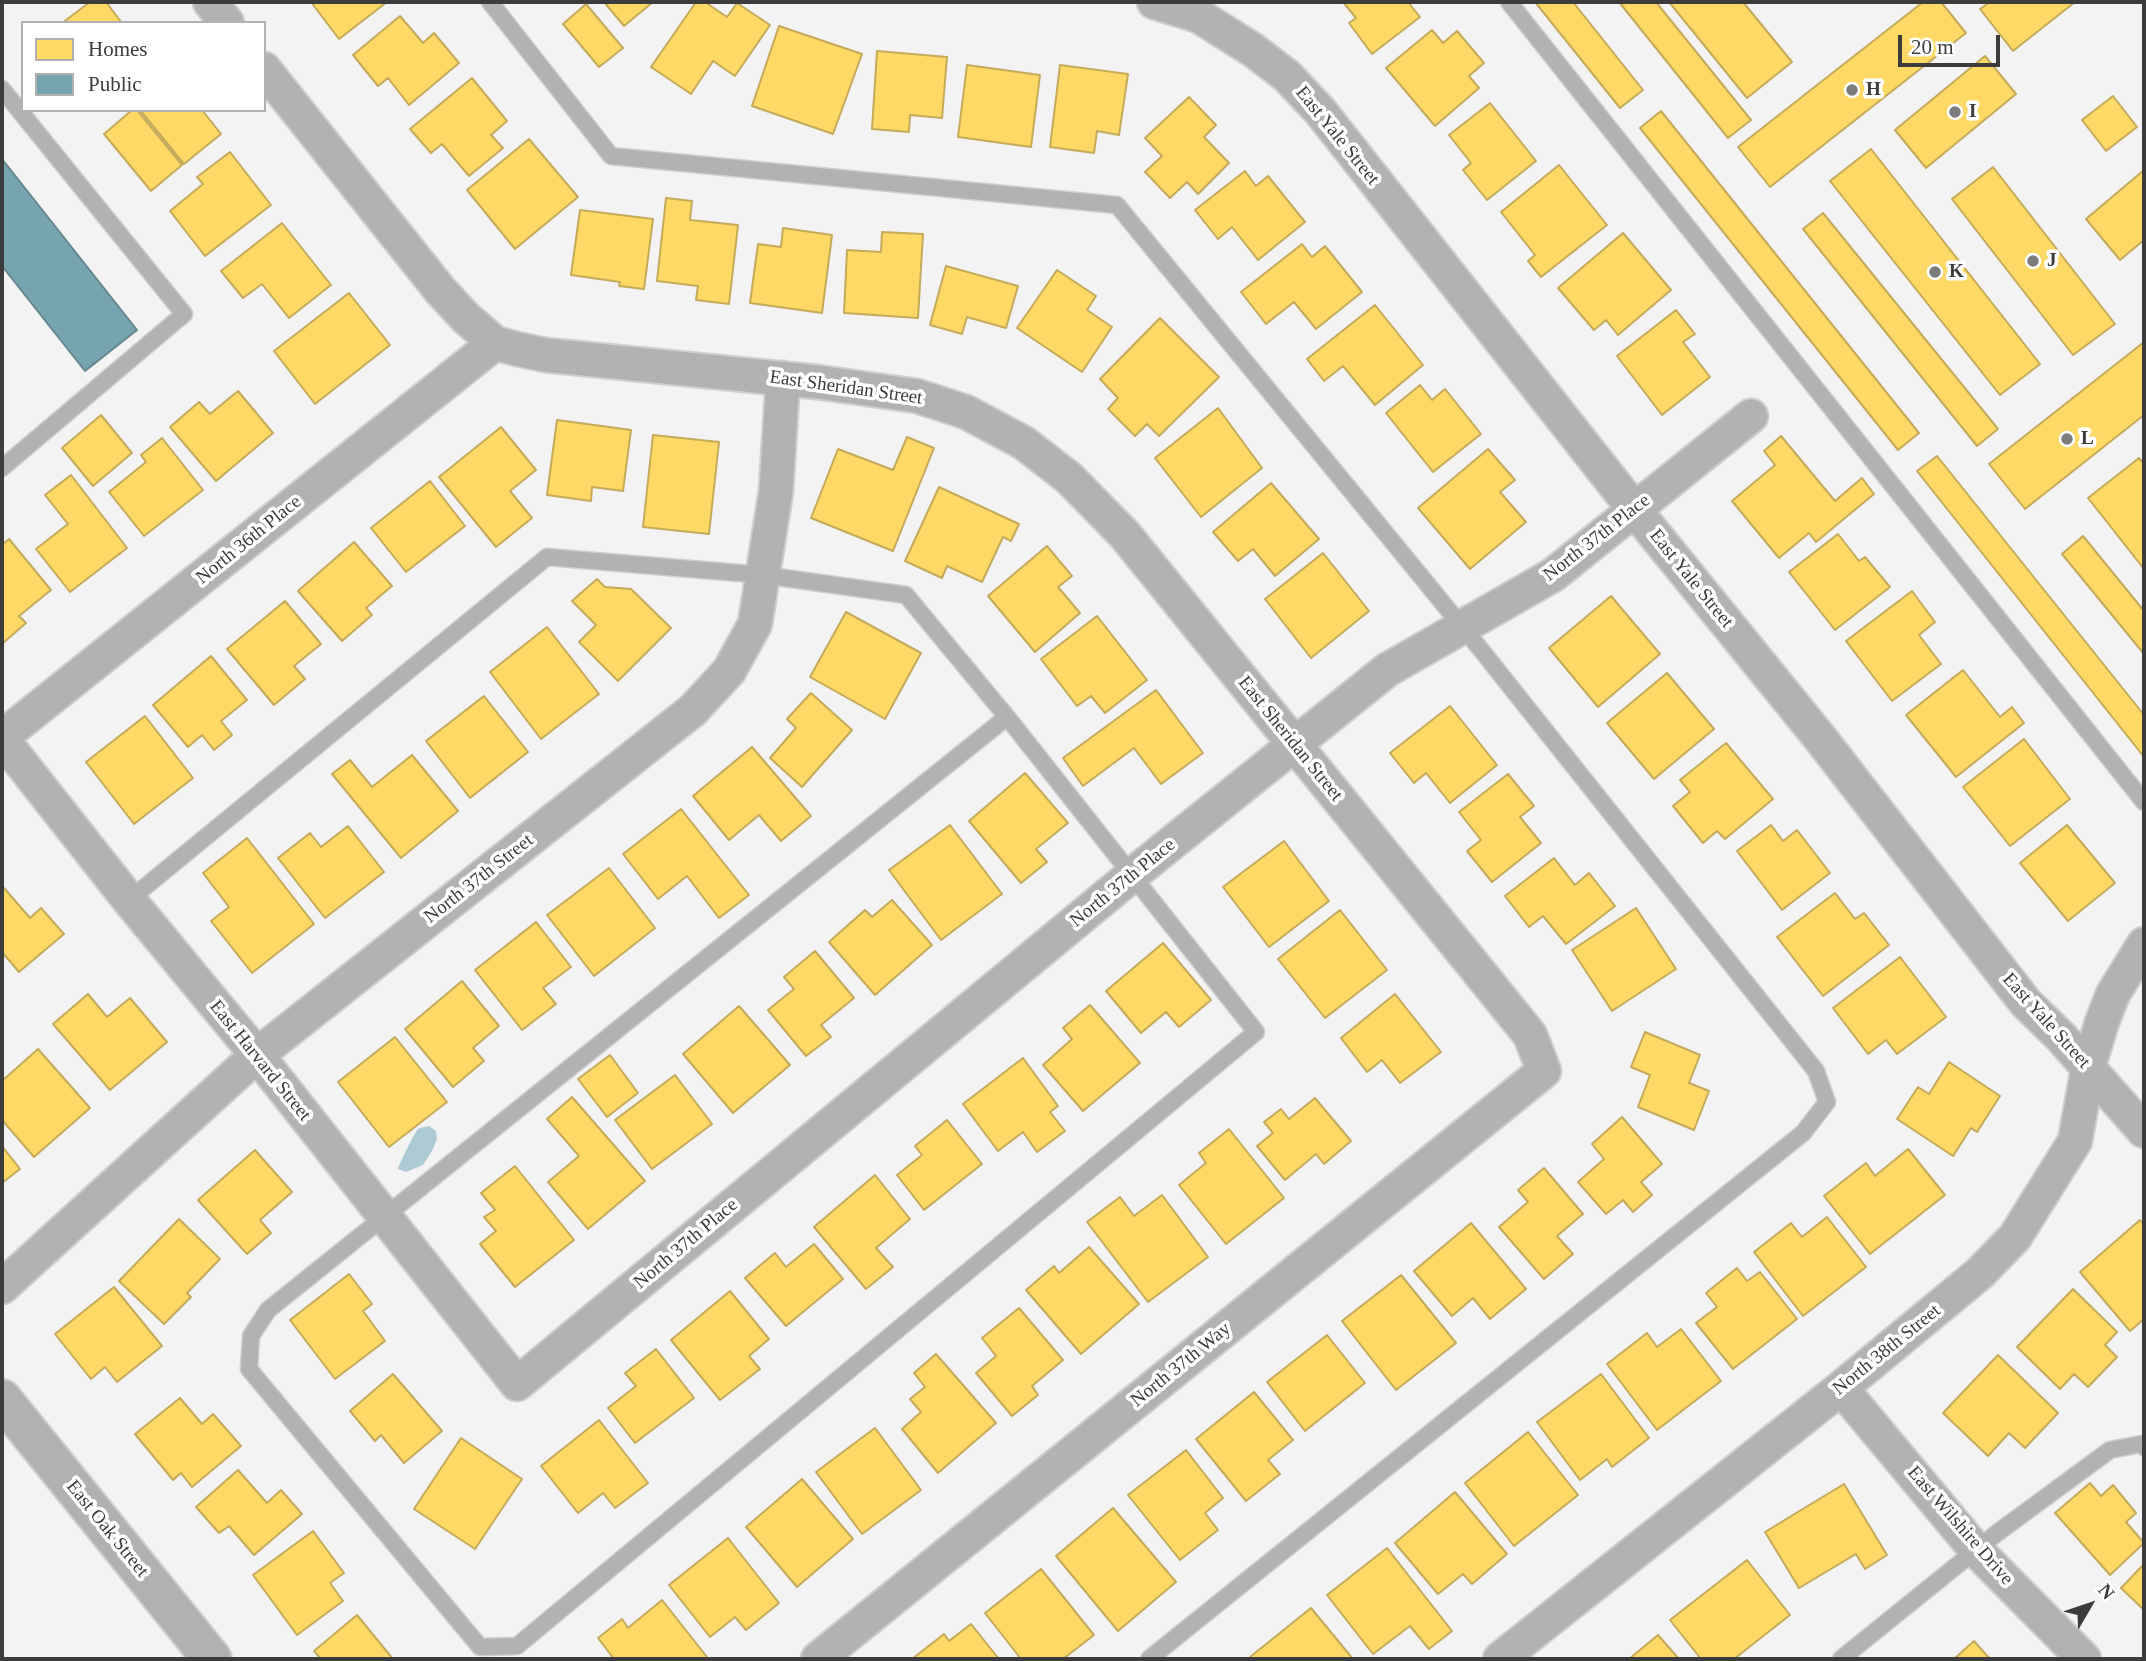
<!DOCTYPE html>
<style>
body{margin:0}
#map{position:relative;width:2146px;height:1661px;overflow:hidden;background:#f3f3f3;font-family:Georgia,serif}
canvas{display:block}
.frame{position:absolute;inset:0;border:4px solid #3c3c3d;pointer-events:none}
.legend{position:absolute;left:21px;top:21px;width:245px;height:91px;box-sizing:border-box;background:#fff;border:2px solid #b1b1b1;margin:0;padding:9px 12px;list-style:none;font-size:21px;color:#3c3c3d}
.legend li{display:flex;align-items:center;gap:14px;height:35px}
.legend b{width:35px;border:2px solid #b1b1b1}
.north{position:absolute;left:2055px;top:1570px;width:70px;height:70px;-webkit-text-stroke:5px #fff;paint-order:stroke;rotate:51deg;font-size:19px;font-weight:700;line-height:28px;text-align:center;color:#3c3c3d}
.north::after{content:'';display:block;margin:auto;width:24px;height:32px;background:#3c3c3d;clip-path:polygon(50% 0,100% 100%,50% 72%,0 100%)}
.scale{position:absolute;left:1898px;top:35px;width:102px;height:32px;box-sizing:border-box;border:4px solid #3c3c3d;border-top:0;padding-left:9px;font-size:21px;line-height:24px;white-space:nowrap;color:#3c3c3d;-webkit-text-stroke:5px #fff;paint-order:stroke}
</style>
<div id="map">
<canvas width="2146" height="1661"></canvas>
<div class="frame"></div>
<ul class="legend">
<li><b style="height:19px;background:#ffd966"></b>Homes</li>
<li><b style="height:19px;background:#76a5af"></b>Public</li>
</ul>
<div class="north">N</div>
<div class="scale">20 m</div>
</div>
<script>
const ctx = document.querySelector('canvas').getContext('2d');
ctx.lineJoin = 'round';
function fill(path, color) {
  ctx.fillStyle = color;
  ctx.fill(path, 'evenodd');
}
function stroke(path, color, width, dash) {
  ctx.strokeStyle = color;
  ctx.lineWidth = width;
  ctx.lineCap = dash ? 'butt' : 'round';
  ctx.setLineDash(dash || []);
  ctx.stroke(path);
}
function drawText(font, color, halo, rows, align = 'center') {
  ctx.font = font + ' Georgia,serif';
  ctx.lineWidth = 7;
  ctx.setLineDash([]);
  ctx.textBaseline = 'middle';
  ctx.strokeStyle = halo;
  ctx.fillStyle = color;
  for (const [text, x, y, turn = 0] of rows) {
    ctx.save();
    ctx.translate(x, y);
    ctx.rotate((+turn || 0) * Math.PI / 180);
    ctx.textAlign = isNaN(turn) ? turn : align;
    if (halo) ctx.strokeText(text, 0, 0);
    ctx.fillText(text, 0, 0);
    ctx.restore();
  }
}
const water = new Path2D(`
 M429 1126 436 1131 437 1139 432 1151 423 1165 406 1172 398 1169C399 1164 416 1130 418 1129 421 1127 426 1127 429 1126Z`);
const homes = new Path2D(`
 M90 2H106L122 23H62Z
 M311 2H387L339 39Z
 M604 2H653L624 26Z
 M696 2H705L727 17 737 3 770 25 735 76 713 61 691 94 651 67Z
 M1343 2H1408L1420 17 1372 54 1349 23 1356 18Z
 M1535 2H1573L1643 90 1620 108Z
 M1619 2H1656L1751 120 1728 138Z
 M1669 2H1743L1792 62 1747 98Z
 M1923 2H1941L1966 33 1770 187 1738 147Z
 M1990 2H2075L2013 51 1980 9Z
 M586 4 623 48 599 67 563 24Z
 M400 16 423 43 434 33 459 63 409 105 388 78 378 86 353 55Z
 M779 26 862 54 833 134 752 106Z
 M1432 30 1443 43 1457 31 1484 63 1469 76 1479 88 1435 126 1386 68Z
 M877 51 947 57 942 118 910 115 909 132 872 129Z
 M1985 56 2016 94 1926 168 1895 130Z
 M967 65 1040 75 1031 147 958 137Z
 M1060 65 1128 74 1119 135 1097 131 1094 153 1050 147Z
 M472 78 507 121 491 135 503 148 469 176 442 144 431 153 410 129Z
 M2113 96 2137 127 2106 151 2082 120Z
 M1189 97 1216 125 1204 137 1229 163 1198 194 1187 182 1170 198 1145 172 1162 156 1145 138Z
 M1490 103 1536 161 1487 200 1463 170 1471 163 1449 135Z
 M132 110H137L182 165 151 191 104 134Z
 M140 110H202L221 134 184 164Z
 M1661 111 1919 433 1898 450 1640 128Z
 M529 139 578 197 515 249 467 190Z
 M1871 149 2040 364 2000 395 1830 181Z
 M230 152 271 205 205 256 170 211 203 184 197 177Z
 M1559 165 1607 225 1541 277 1528 261 1535 255 1501 212Z
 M1993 167 2115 324 2073 355 1952 199Z
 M2144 170V240L2120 260 2086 219Z
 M1245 171 1256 186 1268 176 1305 222 1258 260 1232 227 1218 239 1195 210Z
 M666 198 692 201 690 220 738 225 729 304 696 300 698 286 657 281Z
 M580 210 653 219 644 289 619 286 620 282 571 275Z
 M1823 213 1998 429 1977 446 1803 229Z
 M282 223 331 285 289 318 262 284 243 298 221 271Z
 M783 228 832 235 822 313 750 303 758 244 781 247Z
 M882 232 923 234 918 318 844 313 847 250 881 252Z
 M1623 233 1671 290 1618 335 1606 320 1594 330 1558 288Z
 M1302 244 1312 257 1325 246 1362 292 1316 329 1294 302 1266 324 1241 292Z
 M946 266 1018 286 1006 328 967 317 962 334 930 325Z
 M1057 270 1096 296 1087 310 1112 327 1082 372 1017 328Z
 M349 293 390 345 315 404 274 351Z
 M1375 305 1423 365 1375 405 1343 366 1324 381 1307 359Z
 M1676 310 1695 334 1683 342 1710 377 1662 415 1617 356Z
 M1160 318 1219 377 1159 436 1147 424 1135 436 1108 409 1118 398 1100 379Z
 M2144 342V415L2025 509 1989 464Z
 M1420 385 1432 400 1445 389 1481 434 1433 472 1386 413Z
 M238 391 273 433 216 481 170 427 199 402 210 414Z
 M1218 408 1262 468 1201 517 1155 458Z
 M101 415 132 453 93 486 62 448Z
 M557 420 631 430 623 491 592 487 591 501 547 495Z
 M501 427 536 470 510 491 532 518 496 547 439 477Z
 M653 435 719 442 709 534 643 527Z
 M1781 436 1835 501 1862 478 1874 494 1816 542 1809 533 1779 558 1732 501 1775 465 1764 451Z
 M907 437 934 448 893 551 811 518 838 449 893 470Z
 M162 438 203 490 144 536 109 492 146 462 141 455Z
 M1488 449 1515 480 1500 492 1526 522 1470 569 1418 508Z
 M1937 456 2144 715V757L1917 471Z
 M2139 458 2144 464V569L2088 498Z
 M71 475 127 548 70 592 36 549 68 524 45 495Z
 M430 481 465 526 406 572 371 528Z
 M1271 483 1319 539 1275 576 1253 549 1238 561 1213 532Z
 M939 487 1019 524 1011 541 1003 537 982 582 947 566 942 578 905 561Z
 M1838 534 1859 561 1865 557 1890 587 1835 630 1789 572Z
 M2083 536 2144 611V654L2062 554Z
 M9 539 51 590 19 616 26 623 2 644V545Z
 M354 542 392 586 366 608 372 615 342 641 298 591Z
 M1047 546 1072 576 1058 587 1080 613 1035 652 988 596Z
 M1323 553 1369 611 1311 658 1265 599Z
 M597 579 605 587 631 589 671 628 618 681 579 642 596 625 572 601Z
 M1912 591 1935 622 1919 635 1941 664 1892 701 1846 641Z
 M1611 596 1660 654 1598 707 1549 648Z
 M285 601 321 644 294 666 305 679 274 705 227 649Z
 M846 612 921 653 885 719 810 677Z
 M1097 616 1147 680 1105 713 1091 696 1077 706 1041 659Z
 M547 627 599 694 541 739 490 672Z
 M211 656 247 700 221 721 232 735 214 750 202 735 188 747 153 705Z
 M1963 670 2000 717 2012 707 2024 723 1956 777 1906 715Z
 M1667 673 1714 729 1654 779 1607 723Z
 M1156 690 1203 753 1161 784 1134 748 1083 786 1063 758Z
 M811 693 852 730 802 787 770 758 796 728 787 719Z
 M484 696 528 752 470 798 426 741Z
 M1450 706 1497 765 1450 803 1426 773 1414 783 1390 753Z
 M145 716 193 778 134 824 86 762Z
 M2024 739 2070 799 2010 846 1963 787Z
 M1726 743 1773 799 1725 839 1717 831 1703 843 1673 806 1690 792 1680 780Z
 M752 747 811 816 781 841 759 815 729 840 693 796Z
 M412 755 458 811 401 858 332 774 350 760 372 787Z
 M1025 773 1068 823 1036 849 1047 862 1021 883 969 821Z
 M1508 774 1534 806 1520 817 1541 843 1492 882 1467 851 1481 840 1459 812Z
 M681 809 749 895 719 918 687 876 658 899 623 854Z
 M950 825 1002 894 941 940 889 870Z
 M1771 825 1783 841 1797 830 1830 873 1782 910 1737 851Z
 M2067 825 2115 883 2068 921 2020 863Z
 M348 826 384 872 325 918 278 858 310 833 321 847Z
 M247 838 314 924 252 973 211 921 229 907 203 873Z
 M1284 841 1329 901 1269 947 1223 887Z
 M1554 858 1575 885 1589 873 1615 906 1566 944 1543 916 1529 927 1505 896Z
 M609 868 655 928 594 976 547 915Z
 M4 888 30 918 41 908 64 934 19 972 2 952V890Z
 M1835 893 1855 919 1864 913 1889 945 1823 996 1777 937Z
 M892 900 932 945 875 995 829 942 865 910 872 917Z
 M1636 908 1676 969 1612 1011 1572 950Z
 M1340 910 1387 970 1325 1018 1278 959Z
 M536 922 571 967 543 988 556 1004 522 1030 475 970Z
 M1163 943 1211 1000 1179 1027 1166 1012 1141 1033 1106 991Z
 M815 951 854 998 821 1025 831 1037 806 1056 768 1010 794 989 784 977Z
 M1900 957 1946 1017 1897 1054 1886 1040 1868 1054 1833 1008Z
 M462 981 499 1026 473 1048 484 1061 453 1087 405 1029Z
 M88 994 107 1017 130 998 167 1042 110 1090 53 1024Z
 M1395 994 1441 1052 1400 1083 1382 1060 1367 1072 1341 1038Z
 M1090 1005 1140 1063 1083 1111 1043 1065 1072 1039 1063 1028Z
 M739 1006 790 1065 733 1113 683 1054Z
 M1645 1032 1700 1055 1689 1083 1709 1091 1694 1130 1638 1107 1650 1075 1631 1067Z
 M395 1037 447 1102 389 1147 338 1082Z
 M38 1049 90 1108 34 1157 2 1120V1081Z
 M610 1055 638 1093 607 1117 578 1079Z
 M1023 1058 1058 1106 1050 1112 1065 1131 1037 1152 1023 1132 998 1151 963 1104Z
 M1949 1062 2000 1096 1977 1132 1971 1128 1953 1156 1897 1119 1918 1087 1929 1094Z
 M675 1075 712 1124 652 1169 615 1120Z
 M572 1097 645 1181 588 1229 548 1182 579 1156 547 1119Z
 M1315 1098 1351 1141 1324 1164 1316 1154 1285 1180 1257 1146 1273 1133 1264 1122 1281 1109 1289 1119Z
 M1622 1117 1662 1164 1641 1182 1652 1195 1633 1212 1623 1200 1606 1214 1578 1182 1604 1159 1592 1144Z
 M947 1120 982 1164 924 1210 897 1175 922 1155 915 1146Z
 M1229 1129 1284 1198 1226 1244 1179 1185 1206 1163 1199 1153Z
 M2 1146 20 1169 2 1183Z
 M1908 1149 1945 1195 1870 1254 1824 1196 1866 1163 1875 1176Z
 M255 1150 292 1192 260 1220 271 1233 247 1254 198 1200Z
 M515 1166 574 1240 515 1287 480 1244 496 1231 484 1217 495 1210 481 1193Z
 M1544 1168 1583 1214 1557 1236 1573 1254 1544 1279 1499 1227 1528 1202 1518 1190Z
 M875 1175 910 1219 876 1248 893 1267 866 1289 814 1227Z
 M1162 1195 1208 1257 1148 1302 1087 1222 1120 1197 1134 1216Z
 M1827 1217 1866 1267 1803 1316 1754 1252 1791 1223 1802 1237Z
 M179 1219 220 1259 187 1293 191 1297 164 1324 119 1281Z
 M2140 1220 2144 1225V1319L2130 1331 2080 1272Z
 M1471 1223 1526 1289 1490 1319 1473 1298 1452 1316 1414 1271Z
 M814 1244 843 1279 786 1326 745 1278 775 1253 786 1267Z
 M1089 1247 1139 1304 1081 1354 1026 1290 1054 1266 1059 1273Z
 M1737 1268 1747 1281 1760 1272 1797 1319 1733 1369 1696 1323 1717 1307 1706 1293Z
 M349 1274 372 1304 363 1311 385 1341 335 1379 290 1320Z
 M1401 1275 1456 1343 1396 1390 1342 1321Z
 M114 1287 162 1346 117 1382 105 1367 91 1379 55 1334Z
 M2073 1289 2117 1332 2105 1345 2117 1357 2088 1387 2074 1374 2060 1389 2017 1347Z
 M730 1291 769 1339 749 1356 760 1369 720 1400 671 1340Z
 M1019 1308 1063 1360 1032 1386 1038 1395 1012 1416 976 1373 996 1356 982 1338Z
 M1681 1329 1721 1381 1657 1430 1607 1364 1647 1333 1657 1347Z
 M1327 1335 1365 1383 1305 1431 1267 1382Z
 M656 1349 694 1398 635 1443 608 1408 636 1386 625 1373Z
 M936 1354 996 1423 938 1473 902 1429 921 1412 910 1399 925 1387 914 1373Z
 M1998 1355 2058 1413 2025 1448 2009 1433 1988 1456 1943 1413Z
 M393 1374 442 1431 404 1463 381 1435 375 1441 350 1411Z
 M1601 1374 1649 1438 1612 1467 1607 1459 1580 1480 1537 1422Z
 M1254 1392 1293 1440 1268 1460 1280 1474 1246 1501 1196 1439Z
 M180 1398 202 1424 213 1414 241 1446 192 1487 181 1473 173 1480 135 1434Z
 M599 1420 648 1483 615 1508 603 1493 578 1513 541 1466Z
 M875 1428 921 1490 862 1534 816 1472Z
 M1528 1432 1578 1495 1514 1546 1465 1483Z
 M461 1438 522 1479 475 1549 414 1509Z
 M1186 1450 1223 1498 1205 1513 1218 1530 1180 1560 1128 1495Z
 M238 1470 267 1503 281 1490 302 1514 254 1555 229 1526 219 1533 196 1507Z
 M802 1479 853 1539 797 1587 746 1527Z
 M2090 1483 2101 1496 2113 1485 2136 1513 2126 1522 2144 1543 2110 1575 2055 1513Z
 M1844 1484 1887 1555 1865 1569 1856 1554 1799 1588 1765 1532Z
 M1455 1492 1507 1554 1472 1584 1463 1574 1438 1594 1395 1543Z
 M1113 1508 1176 1582 1118 1631 1056 1556Z
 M313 1531 344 1573 330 1583 343 1601 297 1635 253 1575Z
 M728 1538 779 1603 746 1630 735 1617 710 1637 669 1585Z
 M1387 1548 1452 1631 1429 1649 1410 1626 1373 1654 1327 1595Z
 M1747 1560 1790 1615 1734 1659H1701L1670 1620Z
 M2144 1564V1610L2121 1588Z
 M1041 1569 1094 1635 1063 1659H1021L985 1613Z
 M662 1600 707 1657 705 1659H614L598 1638 622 1619 628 1628Z
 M1311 1608 1353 1659H1252L1250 1657Z
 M357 1615 393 1659H321L314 1651Z
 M971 1624 999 1659H912L944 1634 949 1641Z
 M1658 1635 1679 1659H1629Z
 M1974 1641 1990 1659H1954Z`);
const public = new Path2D(`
 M2 159 137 330 85 371 2 266Z`);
const lane = new Path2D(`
 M490 2 611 156 1117 205 1482 651 1816 1071 1827 1102 1803 1133 1149 1659
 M1509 2 2144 802
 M2 89 184 314 2 468
 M129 900 547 557 763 575 906 595 1007 717 1256 1032 517 1646 480 1647 249 1369 251 1336 268 1310 1007 717
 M1841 1659 1997 1533 2110 1450 2141 1444 2144 1447`);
const street = new Path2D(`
 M210 2 227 23
 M1154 2 1199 16 1253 50 1287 76 1320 111 1634 509 1820 738 2026 1003 2061 1037 2144 1131
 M264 69 440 290 466 318 495 343 517 349 545 355 817 382 917 396 966 412 1024 443 1069 478 1125 535 1530 1035 1544 1071 818 1659
 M2 737 495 343
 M2 739 129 900 257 1055 517 1384 1132 875 1387 670 1553 575 1751 416
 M2 1287 257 1055 693 710 729 671 755 624 776 491 783 378
 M1841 1388 1976 1550 2084 1659
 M1500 1659 1841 1388 1980 1273 2015 1237 2075 1141 2088 1068 2102 1022 2113 994 2144 944`);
const secondary = new Path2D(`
 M2 1399 212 1659`);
const markers = [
 [1852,90,7,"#7c7c7d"],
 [1955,112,7,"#7c7c7d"],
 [2033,261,7,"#7c7c7d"],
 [1935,272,7,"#7c7c7d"],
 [2067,439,7,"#7c7c7d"]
];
const poiNames = [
 ["H",1866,90],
 ["I",1969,112],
 ["J",2047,261],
 ["K",1949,272],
 ["L",2081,439]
];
const streetNames = [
 ["East Yale Street",1337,136,51],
 ["East Sheridan Street",846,388,8],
 ["North 37th Place",1597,538,-38],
 ["North 36th Place",249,540,-39],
 ["East Yale Street",1691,579,51],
 ["East Sheridan Street",1290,739,51],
 ["North 37th Street",479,879,-38],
 ["North 37th Place",1123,883,-39],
 ["East Yale Street",2046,1021,48],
 ["East Harvard Street",260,1061,51],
 ["North 37th Place",686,1244,-40],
 ["North 38th Street",1887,1350,-39],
 ["North 37th Way",1181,1365,-39],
 ["East Wilshire Drive",1960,1526,49],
 ["East Oak Street",107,1529,51]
];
fill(water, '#accad4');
fill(homes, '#ffd966');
stroke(homes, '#c4aa5a', 2);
fill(public, '#76a5af');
stroke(public, '#65868d', 2);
stroke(lane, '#cececf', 19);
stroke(street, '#cececf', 37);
stroke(secondary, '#cececf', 42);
stroke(lane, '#b1b2b2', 16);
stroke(street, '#b1b2b2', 33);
stroke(secondary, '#b0b1b1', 38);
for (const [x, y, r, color] of markers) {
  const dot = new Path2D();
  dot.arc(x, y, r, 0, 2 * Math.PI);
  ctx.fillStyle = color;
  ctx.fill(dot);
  stroke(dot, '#fff', 2.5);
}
drawText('bold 19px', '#3c3c3d', '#fff', poiNames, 'left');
drawText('19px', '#3c3c3d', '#fff', streetNames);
</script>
